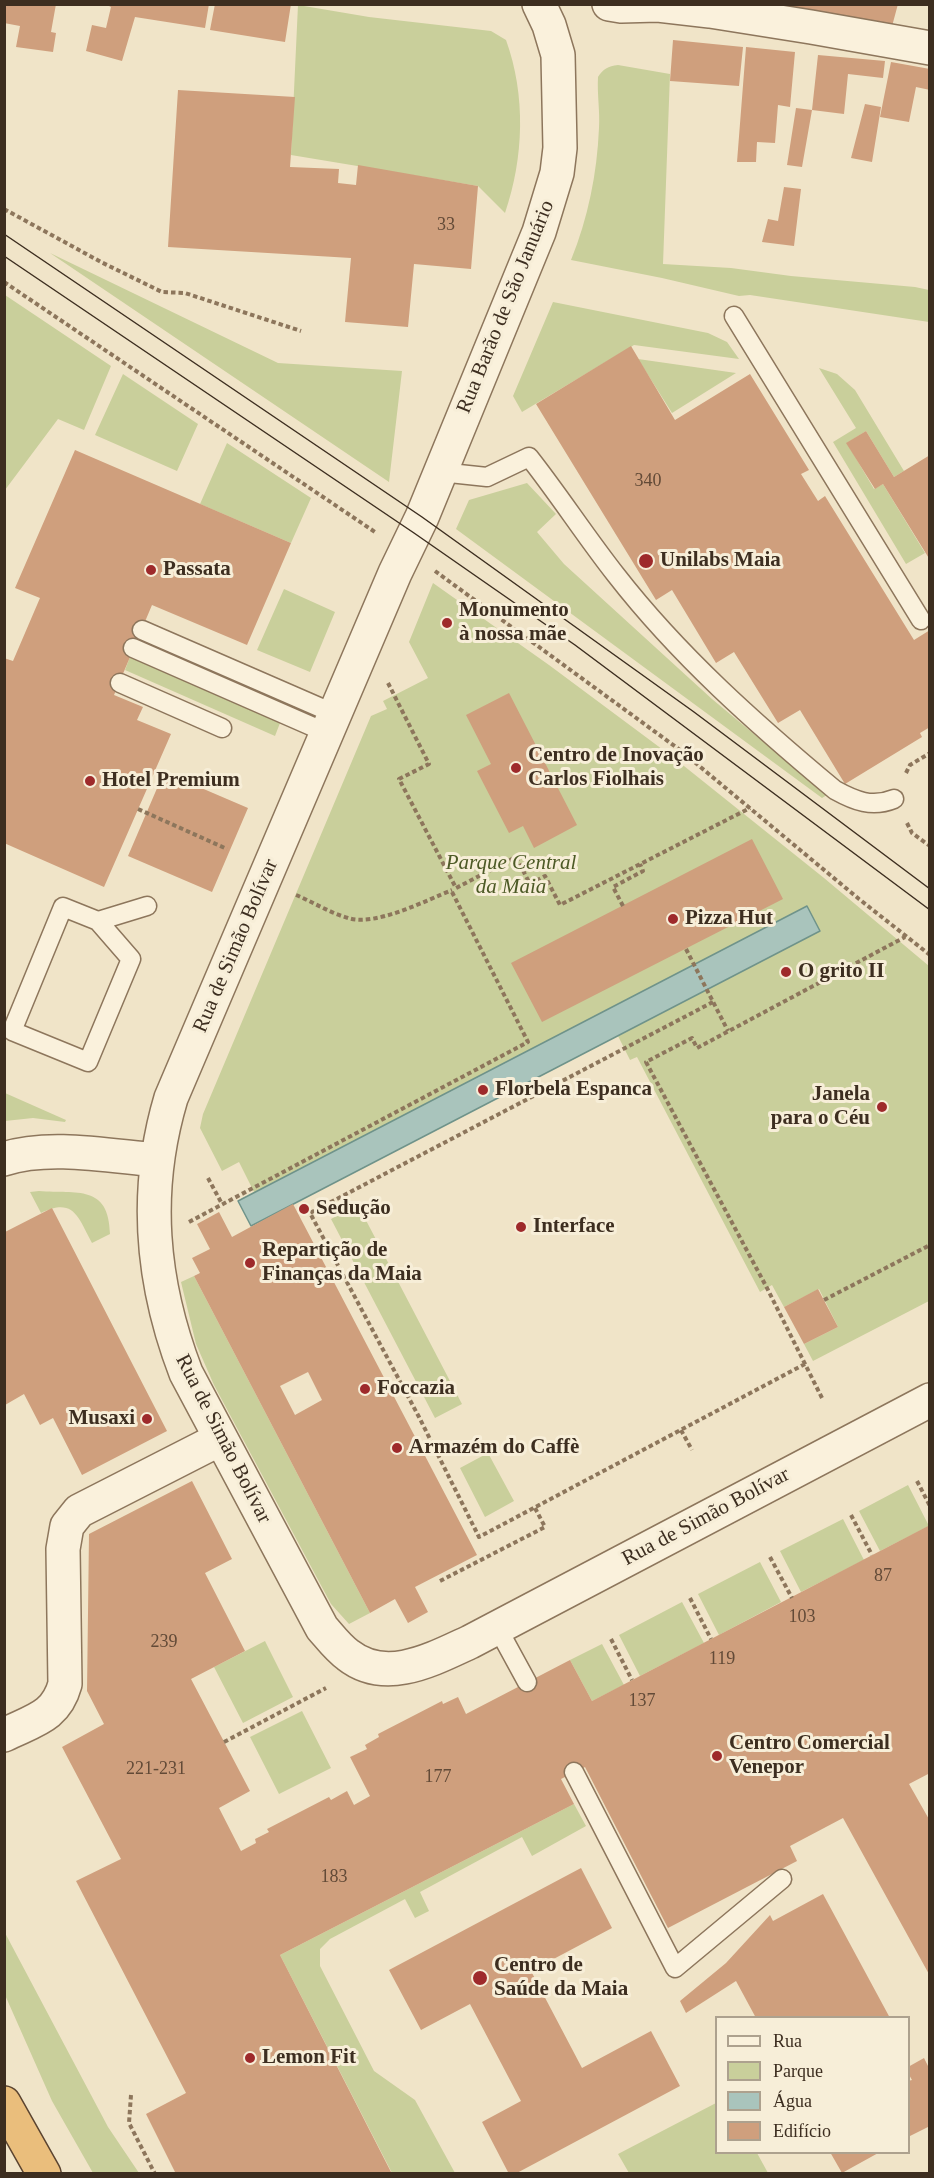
<!DOCTYPE html>
<meta charset="utf-8">
<style>
body{margin:0}
#map{position:relative;width:934px;height:2178px;overflow:hidden;background:#f0e4c8;font-family:"Times New Roman",serif}
canvas{display:block}
.frame{position:absolute;inset:0;border:6px solid #3d2e20;pointer-events:none}
.legend{position:absolute;left:715px;top:2016px;width:195px;height:138px;box-sizing:border-box;background:#f7eed8;border:2px solid #ada18e;margin:0;padding:8px 10px;list-style:none;font-size:18px;color:#3d2e20}
.legend li{display:flex;align-items:center;gap:12px;height:30px}
.legend b{width:30px;border:2px solid #ada18e}
</style>
<div id="map">
<canvas width="934" height="2178"></canvas>
<div class="frame"></div>
<ul class="legend">
<li><b style="height:8px;background:#faf1dc"></b>Rua</li>
<li><b style="height:16px;background:#c9cf9b"></b>Parque</li>
<li><b style="height:16px;background:#a9c4bc"></b>Água</li>
<li><b style="height:16px;background:#cf9f7d"></b>Edifício</li>
</ul>
</div>
<script>
const ctx = document.querySelector('canvas').getContext('2d');
ctx.lineJoin = 'round';
function fill(path, color) {
  ctx.fillStyle = color;
  ctx.fill(path, 'evenodd');
}
function stroke(path, color, width, dash) {
  ctx.strokeStyle = color;
  ctx.lineWidth = width;
  ctx.lineCap = dash ? 'butt' : 'round';
  ctx.setLineDash(dash || []);
  ctx.stroke(path);
}
function drawText(font, color, halo, rows, align = 'center') {
  ctx.font = font + ' "Times New Roman",serif';
  ctx.lineWidth = 6;
  ctx.setLineDash([]);
  ctx.textBaseline = 'middle';
  ctx.strokeStyle = halo;
  ctx.fillStyle = color;
  for (const [text, x, y, turn = 0] of rows) {
    ctx.save();
    ctx.translate(x, y);
    ctx.rotate((+turn || 0) * Math.PI / 180);
    ctx.textAlign = isNaN(turn) ? turn : align;
    if (halo) ctx.strokeText(text, 0, 0);
    ctx.fillText(text, 0, 0);
    ctx.restore();
  }
}
const green = new Path2D(`
 M298 5 369 17 491 31 506 40C526 95 524 158 505 213L478 186 291 155Z
 M618 65 670 74 663 264 731 268 791 276 915 287 929 290V322L750 295 739 296 662 278 571 260C588 218 597 174 599 128 600 111 597 94 598 77 603 69 608 66 618 65Z
 M50 253 278 363 402 371 389 482Z
 M5 295 111 366 84 430 58 419 5 490Z
 M553 302 708 333 727 342 739 359 634 345 522 412 513 396Z
 M638 359 736 373 672 413Z
 M819 368 837 374 855 390 904 471 894 477 866 431 847 443 874 489 883 484 925 553 906 564 833 442 856 428Z
 M123 374 198 424 177 471 95 435Z
 M227 443 311 498 291 543 200 504Z
 M527 483 556 514 537 532 564 564 712 699 827 795 822 798 456 529 469 500Z
 M433 583 549 665 674 758 824 878 929 966V1301L813 1361 804 1344 838 1327 819 1289 784 1307 772 1285 760 1292 637 1057 630 1060 618 1036 251 1226 238 1201 254 1192 239 1162 222 1171 200 1128 203 1114 371 716 387 709 383 701 428 678 409 642Z
 M284 589 335 612 310 672 257 650Z
 M130 657 280 723 275 736 125 670Z
 M5 1093 66 1120 65 1122 33 1118 5 1121Z
 M39 1191C77 1194 109 1184 110 1234L92 1243C78 1217 74 1197 41 1213L30 1192Z
 M358 1205 462 1404 435 1418 331 1219Z
 M194 1276 370 1613 349 1624 331 1604 214 1385 196 1344 181 1282Z
 M488 1453 514 1501 485 1517 460 1468Z
 M908 1485 929 1526 880 1551 859 1511Z
 M843 1519 864 1560 801 1592 780 1551Z
 M760 1562 781 1602 719 1635 698 1594Z
 M682 1602 704 1643 640 1676 619 1635Z
 M265 1641 293 1697 243 1723 214 1667Z
 M602 1644 624 1685 592 1701 570 1660Z
 M302 1711 331 1768 279 1794 250 1737Z
 M574 1804 586 1826 532 1856 522 1837 420 1892 429 1911 415 1918 405 1899 330 1939 320 1949V1966L374 2071 415 2100 455 2173H392L280 1955Z
 M4 1931 108 2127 139 2173H93L52 2101 5 1995Z
 M716 2103V2152L757 2153 768 2173H629L618 2154Z`);
const water = new Path2D(`
 M807 906 820 931 251 1226 238 1201Z`);
const building = new Path2D(`
 M6 4H56L51 32 56 33 53 52 16 47 20 26 4 23Z
 M105 4H209L205 28 135 17 122 61 86 51 92 25 106 28 111 7Z
 M215 4H291L285 42 210 30Z
 M793 4H898L891 30 791 8Z
 M673 40 743 47 739 86 670 81Z
 M746 47 795 52 790 107 778 105 775 143 757 142 756 162H737Z
 M818 55 885 61 883 78 848 74 844 114 812 110Z
 M891 62 930 69V90L916 87 909 122 880 117Z
 M178 90 295 97 290 167 339 169 338 183 356 185 358 165 478 186 471 269 414 264 408 327 345 322 351 258 168 247Z
 M865 104 881 107 872 162 851 158Z
 M796 108 812 110 802 167 787 165Z
 M784 187 801 189 794 246 762 242 768 219 778 221Z
 M631 346 675 420 750 374 809 470 801 474 818 501 825 496 914 640 930 630V727L920 733 922 737 845 784 800 710 778 723 734 652 716 663 672 590 656 600 536 404Z
 M866 431 894 477 930 455V560L883 484 875 489 846 443Z
 M75 450 291 543 247 645 152 605 114 695 143 707 137 720 171 734 104 887 4 843V658L13 661 40 598 15 588Z
 M509 693 577 825 534 848 523 826 509 833 477 771 491 764 466 715Z
 M164 772 248 808 212 892 128 856Z
 M752 839 783 899 542 1022 511 963Z
 M293 1204 477 1555 415 1587 428 1612 408 1623 395 1599 370 1613 194 1276 200 1273 192 1258 210 1249 197 1224 219 1212 232 1237ZM308 1372 322 1400 295 1415 280 1386Z
 M52 1208 167 1431 82 1475 53 1418 40 1425 24 1394 5 1405V1232Z
 M818 1289 838 1327 804 1344 784 1307Z
 M192 1481 232 1559 205 1573 245 1651 191 1679 250 1791 219 1808 241 1851 256 1843 255 1839 269 1832 267 1829 329 1797 331 1800 347 1791 354 1805 370 1796 350 1757 367 1749 365 1745 379 1737 378 1734 442 1701 443 1704 458 1697 466 1714 570 1660 592 1701 930 1525V1773L909 1784 930 1821V1976L843 1818 790 1846 797 1861 668 1928 585 1767 561 1779 574 1804 280 1955 392 2174H176L146 2114 186 2093 76 1881 121 1859 62 1747 104 1724 87 1691 89 1534Z
 M581 1868 612 1928 531 1971 582 2068 651 2031 680 2086 515 2174H509L482 2122 521 2101 470 2004 421 2030 389 1970Z
 M823 1894 890 2018H756L736 1981 686 2013 680 2001 726 1963 770 1915 773 1921Z
 M924 2058 930 2070V2126L908 2137V2081L912 2080 908 2073V2067Z
 M830 2152H880L842 2173Z`);
const path = new Path2D(`
 M4 209 101 262 162 292 185 293 301 331
 M4 282 375 532
 M435 571 680 750 859 899 930 955
 M388 683 429 764 399 779 456 888 516 857 530 884 545 876 560 905 750 808
 M906 773 910 765 930 753
 M138 809 227 849
 M907 823 912 833 930 846
 M296 895C313 902 330 913 348 918 375 927 427 900 452 890
 M623 906 613 887 643 871 640 864
 M686 949 728 1031
 M713 1002 310 1213 419 1417 479 1537 805 1364
 M208 1178 222 1204
 M189 1222 528 1042 451 890
 M824 1300 930 1245
 M822 1398 767 1288 646 1062 692 1038 697 1048 905 937
 M681 1430 692 1450
 M917 1481 930 1506
 M851 1515 872 1555
 M770 1557 792 1598
 M440 1581 545 1527 535 1508
 M690 1598 711 1639
 M611 1639 632 1680
 M224 1742 326 1688
 M131 2095 129 2123 155 2174`);
const service = new Path2D(`
 M734 316 921 620
 M440 472 487 477 529 457C559 495 586 537 616 575 679 656 757 725 835 790 855 801 872 808 894 799
 M142 630 335 714
 M133 648 327 733
 M120 683 222 728
 M98 921 131 959 88 1062 12 1031 63 907 98 921 147 906
 M497 1627 527 1682
 M574 1772 675 1968 782 1879`);
const minor = new Path2D(`
 M539 4 549 25 558 55 560 148 557 173 539 232 422 517 395 573 171 1098C143 1192 151 1282 186 1373L322 1628C330 1637 338 1648 348 1655 386 1685 433 1659 470 1642L930 1400
 M609 4 621 6 658 5 710 11 811 27 930 48
 M4 1159C48 1144 110 1156 156 1160
 M4 1735C34 1720 56 1717 65 1684L63 1549 67 1526 79 1511 220 1439`);
const trunk = new Path2D(`
 M4 2103 44 2174`);
const tram = new Path2D(`
 M4 234 422 517 694 712 930 889
 M4 256 414 533 575 645 930 910`);
const markers = [
 [646,561,8,"#9e2a2b"],
 [151,570,6,"#9e2a2b"],
 [447,623,6,"#9e2a2b"],
 [516,768,6,"#9e2a2b"],
 [90,781,6,"#9e2a2b"],
 [673,919,6,"#9e2a2b"],
 [786,972,6,"#9e2a2b"],
 [483,1090,6,"#9e2a2b"],
 [882,1107,6,"#9e2a2b"],
 [304,1209,6,"#9e2a2b"],
 [521,1227,6,"#9e2a2b"],
 [250,1263,6,"#9e2a2b"],
 [365,1389,6,"#9e2a2b"],
 [147,1419,6,"#9e2a2b"],
 [397,1448,6,"#9e2a2b"],
 [717,1756,6,"#9e2a2b"],
 [480,1978,8,"#9e2a2b"],
 [250,2058,6,"#9e2a2b"]
];
const numberNames = [
 ["33",446,225],
 ["340",648,481],
 ["87",883,1576],
 ["103",802,1617],
 ["239",164,1642],
 ["119",722,1659],
 ["137",642,1701],
 ["221-231",156,1769],
 ["177",438,1777],
 ["183",334,1877]
];
const streetNames = [
 ["Rua Barão de São Januário",506,307,-68],
 ["Rua de Simão Bolívar",236,946,-67],
 ["Rua de Simão Bolívar",223,1439,63],
 ["Rua de Simão Bolívar",706,1517,-28]
];
const poiNames = [
 ["Unilabs Maia",660,561],
 ["Passata",163,570],
 ["Monumento",459,611],
 ["à nossa mãe",459,635],
 ["Centro de Inovação",528,756],
 ["Carlos Fiolhais",528,780],
 ["Hotel Premium",102,781],
 ["Pizza Hut",685,919],
 ["O grito II",798,972],
 ["Florbela Espanca",495,1090],
 ["Janela",870,1095,"right"],
 ["para o Céu",870,1119,"right"],
 ["Sedução",316,1209],
 ["Interface",533,1227],
 ["Repartição de",262,1251],
 ["Finanças da Maia",262,1275],
 ["Foccazia",377,1389],
 ["Musaxi",135,1419,"right"],
 ["Armazém do Caffè",409,1448],
 ["Centro Comercial",729,1744],
 ["Venepor",729,1768],
 ["Centro de",494,1966],
 ["Saúde da Maia",494,1990],
 ["Lemon Fit",262,2058]
];
const parkNames = [
 ["Parque Central",511,863],
 ["da Maia",511,887]
];
fill(green, '#c9cf9b');
fill(water, '#a9c4bc');
stroke(water, '#6f938a', 1.5);
fill(building, '#cf9f7d');
stroke(service, '#8d765c', 21);
stroke(minor, '#8d765c', 36);
stroke(trunk, '#5b4430', 36);
stroke(path, '#8d765c', 4, [4.5, 3]);
stroke(service, '#faf1dc', 18);
stroke(minor, '#faf1dc', 33);
stroke(trunk, '#eabe7c', 33);
stroke(tram, '#3d2e20', 1.5);
for (const [x, y, r, color] of markers) {
  const dot = new Path2D();
  dot.arc(x, y, r, 0, 2 * Math.PI);
  ctx.fillStyle = color;
  ctx.fill(dot);
  stroke(dot, '#f7eed8', 2);
}
drawText('18px', '#624a37', null, numberNames);
drawText('21px', '#3d2e20', '#f7eed8', streetNames);
drawText('bold 21px', '#3d2e20', '#f7eed8', poiNames, 'left');
drawText('italic 21px', '#4d5a26', '#f7eed8', parkNames);
</script>
